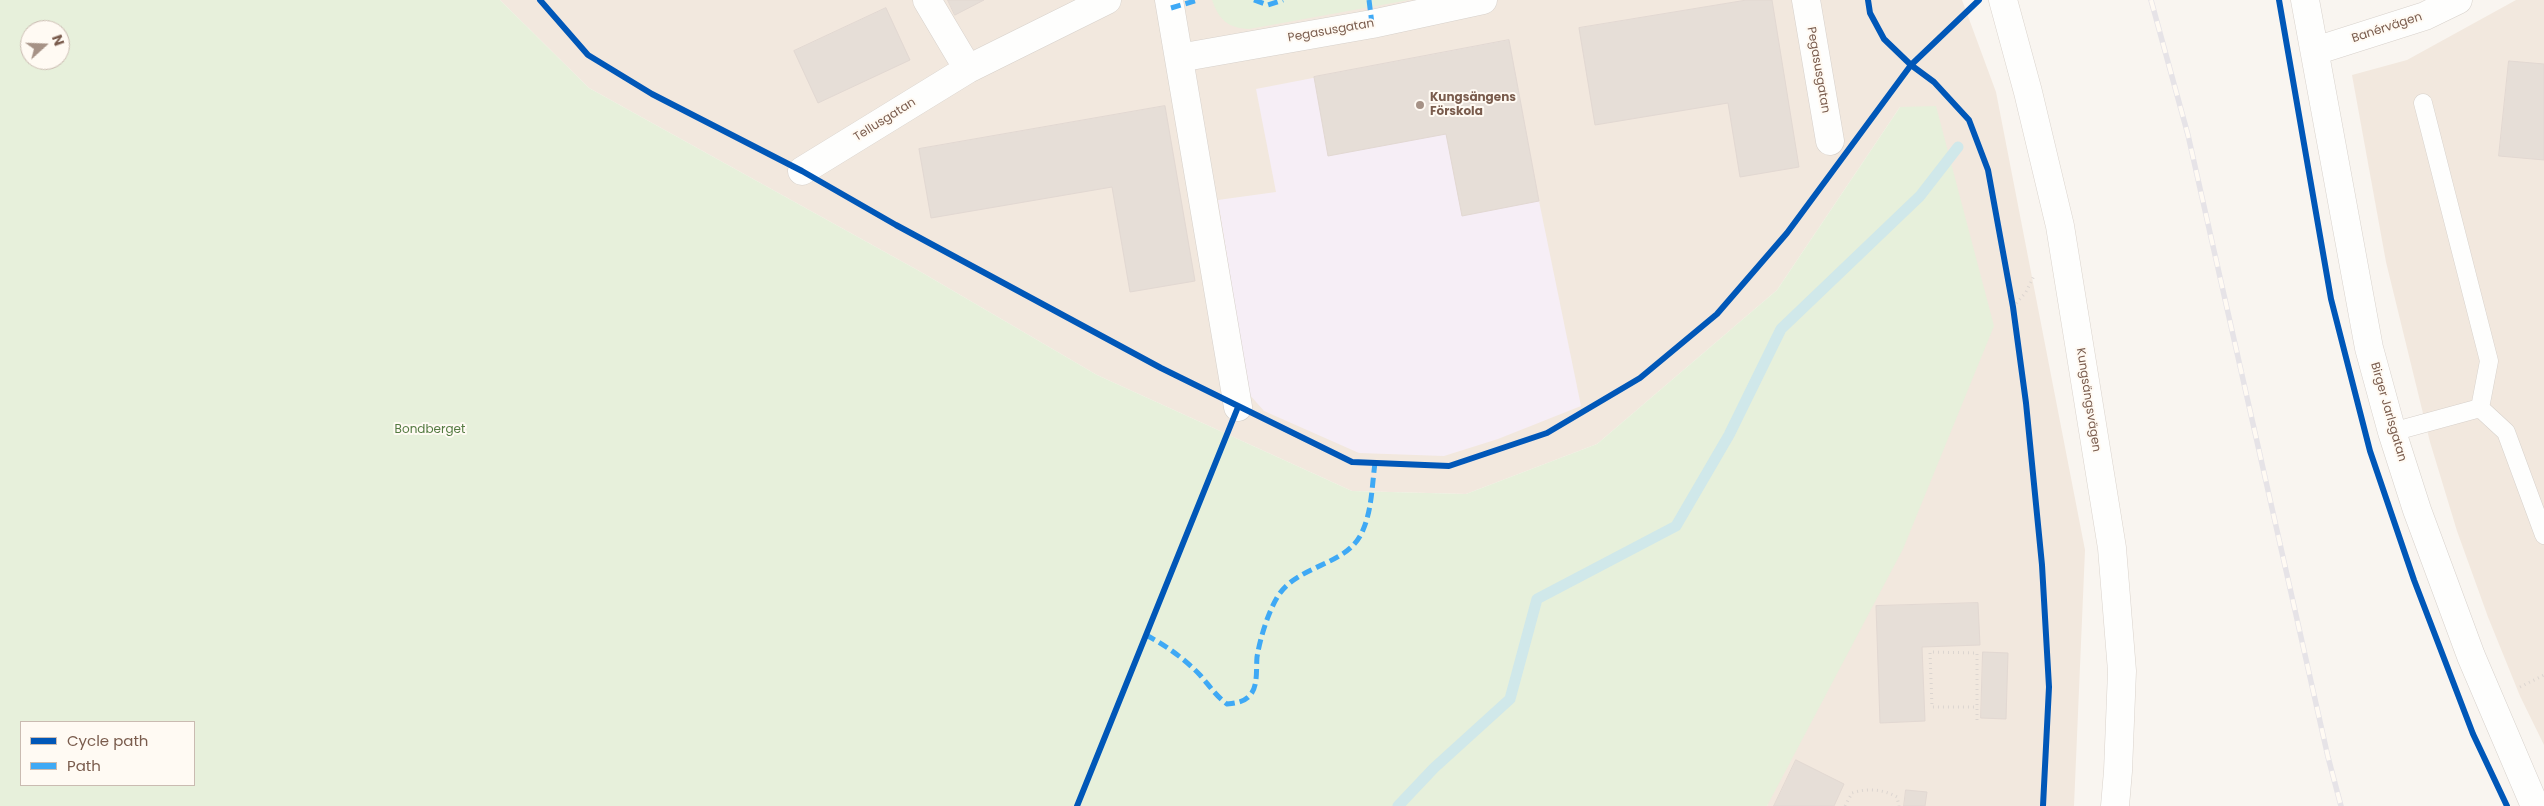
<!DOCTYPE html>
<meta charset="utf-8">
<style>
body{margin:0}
#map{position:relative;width:2544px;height:806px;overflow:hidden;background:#f9f5f0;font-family:Poppins,sans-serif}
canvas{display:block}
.legend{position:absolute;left:20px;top:721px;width:175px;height:65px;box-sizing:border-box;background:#fffaf3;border:1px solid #cabbb1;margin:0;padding:6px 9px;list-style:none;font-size:15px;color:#7a5c4d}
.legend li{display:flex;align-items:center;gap:10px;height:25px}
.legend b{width:25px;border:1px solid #cabbb1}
.north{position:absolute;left:20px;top:20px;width:50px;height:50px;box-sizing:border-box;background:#fffaf3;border:1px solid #cabbb1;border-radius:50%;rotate:70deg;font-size:14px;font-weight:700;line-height:20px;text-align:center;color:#7a5c4d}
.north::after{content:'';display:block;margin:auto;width:18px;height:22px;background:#a69286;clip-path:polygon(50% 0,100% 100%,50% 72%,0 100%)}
</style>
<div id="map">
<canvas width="2544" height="806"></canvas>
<ul class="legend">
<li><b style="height:6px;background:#0057b8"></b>Cycle path</li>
<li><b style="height:6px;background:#3fa9f5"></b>Path</li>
</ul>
<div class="north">N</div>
</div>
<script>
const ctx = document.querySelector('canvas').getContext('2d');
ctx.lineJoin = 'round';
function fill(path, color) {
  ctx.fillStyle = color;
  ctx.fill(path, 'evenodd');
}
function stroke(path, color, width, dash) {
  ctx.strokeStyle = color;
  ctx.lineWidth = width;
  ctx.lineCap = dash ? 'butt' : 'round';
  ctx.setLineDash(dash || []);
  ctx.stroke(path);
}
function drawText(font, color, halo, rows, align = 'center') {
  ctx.font = font + ' Poppins,sans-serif';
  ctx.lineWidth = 4;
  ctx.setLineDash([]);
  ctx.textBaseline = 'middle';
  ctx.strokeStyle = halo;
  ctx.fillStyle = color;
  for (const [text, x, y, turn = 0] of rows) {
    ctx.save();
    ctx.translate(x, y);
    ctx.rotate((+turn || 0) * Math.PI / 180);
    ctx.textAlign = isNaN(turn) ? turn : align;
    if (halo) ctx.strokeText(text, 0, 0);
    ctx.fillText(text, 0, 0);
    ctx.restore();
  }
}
const residential = new Path2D(`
 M500 0H1962L1996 92 2085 550 2074 806H1767L1900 107 1777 290 1597 444 1466 494 1352 491 1097 375 921 272 589 88Z
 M2516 0H2544V745L2520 696 2488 617 2457 531 2430 442 2386 262 2352 75 2407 60Z`);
const education = new Path2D(`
 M1509 40 1539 201 1581 406 1498 439 1444 456 1359 453 1264 411 1249 394 1218 200 1276 192 1256 89Z`);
const green = new Path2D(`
 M0 0H500L589 88 921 272 1097 375 1352 491 1466 494 1597 444 1777 290 1900 107 1936 106 1994 326 1903 549 1767 806H0ZM30 30H60V60H30ZM194 722V785H21V722Z
 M1212 0H1409L1249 29C1228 28 1219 20 1212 0Z`);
const stream = new Path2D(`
 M1398 806 1434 768 1510 699 1537 599 1676 526 1729 435 1781 329 1920 196 1958 147`);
const building = new Path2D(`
 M948 0H984L955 15Z
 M1747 0H1772L1799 167 1740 177 1728 103 1595 125 1579 28Z
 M886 8 910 60 818 103 794 51Z
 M1509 40 1539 201 1462 216 1446 134 1328 156 1314 77Z
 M2509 61 2544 64V160L2499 156Z
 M1165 106 1195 281 1130 292 1112 187 931 218 919 149Z
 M1978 603 1980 645 1922 647 1925 721 1880 723 1876 606Z
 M1983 652 2008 653 2006 719 1981 718Z
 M1796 760 1844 784 1834 806H1774Z
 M1906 790 1927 792 1925 806H1904Z`);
const path = new Path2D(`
 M2013 307 2026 292 2034 276
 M2520 687 2544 675
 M1977 720V653L1930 652 1932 707H1978
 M1845 806 1852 793C1867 788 1883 789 1897 797L1899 806`);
const lane = new Path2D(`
 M2423 103 2489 361 2480 408
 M2392 432 2480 408 2506 432 2544 535`);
const street = new Path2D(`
 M927 0 968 69
 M1169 0 1238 407
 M1806 0 1830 141
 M2305 0 2369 348 2392 432 2417 510 2471 656 2535 806
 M2315 51 2425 16 2458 0
 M1179 58 1372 24 1483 0
 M802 171 968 69 1107 0`);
const secondary = new Path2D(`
 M2003 0 2028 92 2060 226 2112 548 2122 671 2118 771 2115 806`);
const rail = new Path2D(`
 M2151 0 2188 135 2328 757 2341 806`);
const quiet = new Path2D(`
 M1254 0 1268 5 1283 0
 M1369 0 1372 24
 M1171 8 1198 0
 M1146 635C1165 645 1185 659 1200 675 1209 685 1215 695 1227 704 1236 703 1245 702 1251 694 1258 685 1256 669 1257 657 1260 639 1268 612 1278 596 1298 564 1349 566 1363 530 1372 509 1372 485 1375 463`);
const cycleway = new Path2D(`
 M540 0 588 55 652 94 802 171 896 225 1161 368 1352 462 1449 466 1547 433 1640 378 1717 314 1787 233 1911 65 1979 0
 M1868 0 1870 13 1884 39 1911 65 1934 82 1969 120 1988 170 2013 307 2026 403 2042 565 2049 687 2043 806
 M2279 0 2331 299 2370 451 2414 580 2473 734 2507 806
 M1077 806 1238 407`);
const markers = [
 [1420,105,5,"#a69286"]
];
const streetNames = [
 ["Banérvägen",2387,28,-18],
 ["Pegasusgatan",1331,31,-10],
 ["Pegasusgatan",1818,70,80],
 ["Tellusgatan",885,120,-32],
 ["Kungsängsvägen",2088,400,81],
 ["Birger Jarlsgatan",2388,412,74]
];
const poiNames = [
 ["Kungsängens",1430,98],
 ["Förskola",1430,112]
];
const parkNames = [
 ["Bondberget",430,430]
];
fill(residential, '#f2e8de');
fill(education, '#f6eef6');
fill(green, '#e7f0db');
stroke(stream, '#d0e8ea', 11);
fill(building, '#e6ded7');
stroke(building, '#e2d8d2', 1);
stroke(lane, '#d7d1cb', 19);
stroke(street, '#d7d1cb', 29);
stroke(secondary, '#d9d2cb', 29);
stroke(path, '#dcd5d0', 3, [1, 4]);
stroke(lane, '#fefefd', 18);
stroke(street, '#fefefd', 28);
stroke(secondary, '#fefefd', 28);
stroke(rail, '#e6e3e7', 5.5);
stroke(rail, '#fffaf3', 4, [11]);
stroke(quiet, '#3fa9f5', 5, [10, 5]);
stroke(cycleway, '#0057b8', 6);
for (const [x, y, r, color] of markers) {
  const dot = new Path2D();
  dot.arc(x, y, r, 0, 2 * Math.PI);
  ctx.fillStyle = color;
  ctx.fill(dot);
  stroke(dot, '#fffaf3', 2);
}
drawText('12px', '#7a5c4d', '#fffaf3', streetNames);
drawText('bold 12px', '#7a5c4d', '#fffaf3', poiNames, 'left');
drawText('12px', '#537a41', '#fffaf3', parkNames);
</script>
